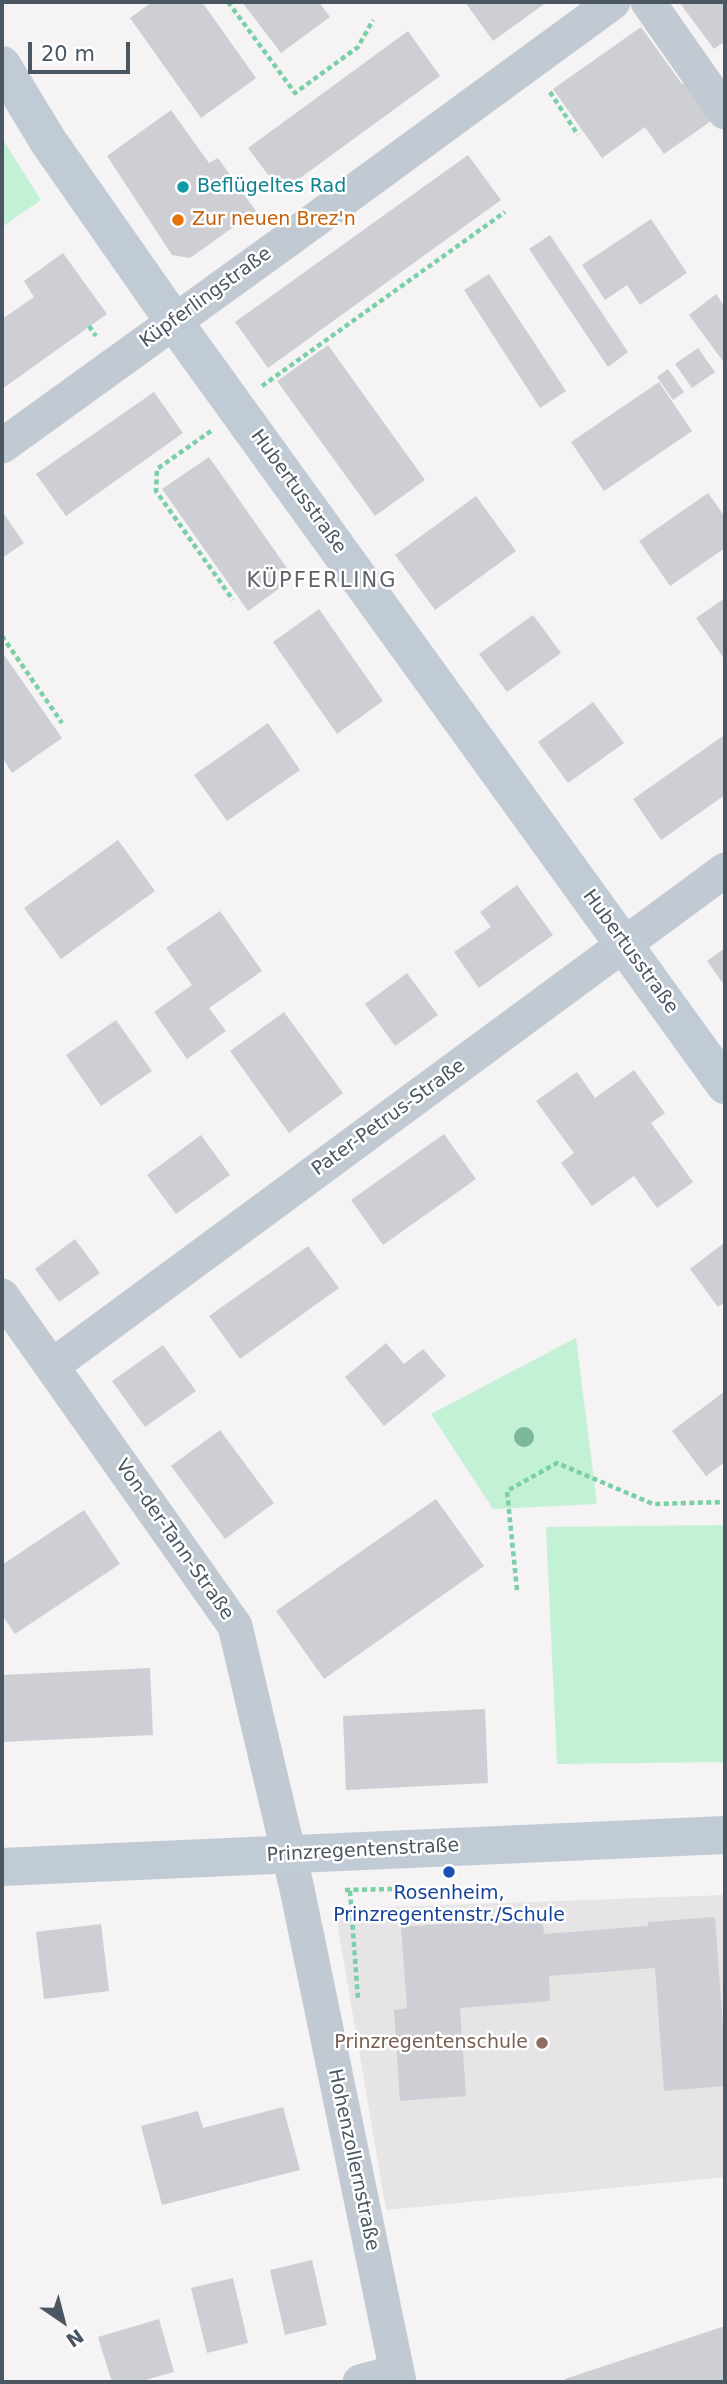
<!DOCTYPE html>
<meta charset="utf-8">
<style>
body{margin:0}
#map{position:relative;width:727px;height:2384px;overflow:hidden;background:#f5f3f3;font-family:"DejaVu Sans",sans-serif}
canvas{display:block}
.frame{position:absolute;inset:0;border:4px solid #4a5661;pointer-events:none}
.north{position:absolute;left:28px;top:2286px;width:70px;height:70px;-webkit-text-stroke:5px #fff;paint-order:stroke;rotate:145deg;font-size:19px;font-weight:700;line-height:28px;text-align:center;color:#4a5661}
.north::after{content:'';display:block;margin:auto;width:24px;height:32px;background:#4a5661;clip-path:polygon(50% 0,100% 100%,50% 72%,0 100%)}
.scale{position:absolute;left:28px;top:42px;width:102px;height:32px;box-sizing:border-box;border:4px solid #4a5661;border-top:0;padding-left:9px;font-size:21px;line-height:24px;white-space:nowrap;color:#4a5661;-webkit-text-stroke:5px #fff;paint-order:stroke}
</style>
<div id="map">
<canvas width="727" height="2384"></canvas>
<div class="frame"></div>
<div class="north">N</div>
<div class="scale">20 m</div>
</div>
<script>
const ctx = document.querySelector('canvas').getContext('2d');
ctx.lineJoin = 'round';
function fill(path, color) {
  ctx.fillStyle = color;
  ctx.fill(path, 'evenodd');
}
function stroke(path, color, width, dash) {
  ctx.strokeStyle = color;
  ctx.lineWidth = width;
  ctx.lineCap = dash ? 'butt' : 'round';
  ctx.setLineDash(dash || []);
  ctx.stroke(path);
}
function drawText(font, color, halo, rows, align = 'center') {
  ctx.font = font + ' "DejaVu Sans",sans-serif';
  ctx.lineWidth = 5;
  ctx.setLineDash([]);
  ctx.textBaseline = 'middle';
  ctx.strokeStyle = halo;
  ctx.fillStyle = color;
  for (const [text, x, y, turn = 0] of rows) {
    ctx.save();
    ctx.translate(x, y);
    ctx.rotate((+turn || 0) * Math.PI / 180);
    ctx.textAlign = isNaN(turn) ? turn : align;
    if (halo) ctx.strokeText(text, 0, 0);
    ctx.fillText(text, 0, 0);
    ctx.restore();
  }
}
const education = new Path2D(`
 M725 1895V2177L386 2210 335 1909Z`);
const green = new Path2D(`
 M2 138 41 200 2 227Z
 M576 1338 597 1504 493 1509 431 1414Z
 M725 1525V1762L557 1764 546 1527Z`);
const building = new Path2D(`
 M152 2H202L256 78 201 118 130 18Z
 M242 2H319L330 17 281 53Z
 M465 2H547L493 41Z
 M679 2H725V41L714 49Z
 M641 27 682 84 687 81 714 119 664 154 645 127 602 158 553 89Z
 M408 31 440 76 281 192 248 148Z
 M171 110 209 163 218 158 256 211 190 258 172 255 107 156Z
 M468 155 501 200 268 368 235 322Z
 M651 219 687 273 640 305 627 285 605 300 582 265Z
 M550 235 628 352 608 367 529 249Z
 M63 253 107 314 2 389V319L34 297 24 281Z
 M489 274 566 391 540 408 464 290Z
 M716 294 725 307V364L689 315Z
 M328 345 425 480 375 516 277 381Z
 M698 348 715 372 692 388 675 364Z
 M668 369 684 392 673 400 657 377Z
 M659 382 692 431 604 491 571 442Z
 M154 392 183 433 66 516 36 474Z
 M209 457 294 578 248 611 162 489Z
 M708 493 725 517V548L670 586 639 541Z
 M476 496 516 551 435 610 395 555Z
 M2 511 24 543 2 558Z
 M725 598V660L696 618Z
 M319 609 383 701 337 734 273 642Z
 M533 615 561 653 507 692 479 654Z
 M2 652 62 738 12 773 2 757Z
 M593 702 624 743 568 783 538 742Z
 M268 723 300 770 227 821 194 775Z
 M723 736 725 739V795L661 840 633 799Z
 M118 840 155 891 61 959 24 908Z
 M517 885 553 935 479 988 454 952 491 927 480 912Z
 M220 911 262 971 209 1008 226 1031 187 1059 154 1012 192 985 166 948Z
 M725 948V986L707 961Z
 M407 973 438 1015 395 1046 365 1004Z
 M284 1012 343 1093 289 1133 230 1051Z
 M116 1020 152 1071 101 1106 66 1055Z
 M634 1070 665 1113 651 1123 693 1182 657 1208 634 1176 592 1206 561 1163 574 1153 536 1101 577 1072 595 1098Z
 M444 1134 476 1179 383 1245 351 1200Z
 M201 1135 230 1175 176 1214 147 1175Z
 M75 1239 100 1273 59 1302 35 1269Z
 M725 1242V1302L718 1307 690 1269Z
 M308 1246 339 1288 240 1359 209 1316Z
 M386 1343 404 1364 423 1349 446 1376 384 1426 345 1377Z
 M163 1345 196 1391 145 1427 112 1381Z
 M725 1391V1462L706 1476 672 1431Z
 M220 1430 274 1503 225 1539 171 1466Z
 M436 1499 484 1566 324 1679 276 1611Z
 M84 1510 120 1564 15 1634 2 1615V1565Z
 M150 1668 153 1735 2 1742V1675Z
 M485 1709 488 1783 346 1790 343 1716Z
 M542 1916 544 1934 648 1926V1922L715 1917 725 2056V2086L664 2091 655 1968 549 1976 550 2001 460 2008 466 2096 400 2101 394 2010 407 2008 401 1927Z
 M101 1924 109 1991 44 1999 36 1932Z
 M283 2107 300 2170 162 2205 141 2126 198 2111 203 2128Z
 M312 2260 327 2325 285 2335 270 2270Z
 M233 2278 248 2343 207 2353 191 2288Z
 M159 2319 174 2372 138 2382H112L98 2337Z
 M725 2326V2382H566L565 2379Z`);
const path = new Path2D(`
 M228 2 295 93 358 47 373 20
 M550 92 578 135
 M89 326 96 336
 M262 386 505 212
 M211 431 157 469 156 491 233 600
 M2 636 62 723
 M517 1590 507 1491 557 1463 653 1504 725 1502
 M345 1890 392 1889
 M350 1891 358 1999`);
const minor = new Path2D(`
 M648 2 725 112
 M2 446 293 236 613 2
 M2 1296 235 1626 297 1889 399 2382
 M52 1366 725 870
 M360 2382 397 2372`);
const secondary = new Path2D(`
 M2 65 48 141 187 340 725 1085
 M2 1867 725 1835`);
const trees = [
 [524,1437]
];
const markers = [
 [183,187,7,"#0f9aa8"],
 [178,220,7,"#e8710a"],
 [449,1872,7,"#1a4fb4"],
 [542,2043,7,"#8d6e63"]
];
const cultureNames = [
 ["Beflügeltes Rad",197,187]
];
const foodNames = [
 ["Zur neuen Brez'n",192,220]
];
const streetNames = [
 ["Küpferlingstraße",206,298,-36],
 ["Hubertusstraße",298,492,54],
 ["Hubertusstraße",630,952,54],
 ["Pater-Petrus-Straße",389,1118,-36],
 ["Von-der-Tann-Straße",174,1540,55],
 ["Prinzregentenstraße",363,1851,-3],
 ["Hohenzollernstraße",353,2160,78]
];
const transitNames = [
 ["Rosenheim,",449,1894],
 ["Prinzregentenstr./Schule",449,1916]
];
const educationNames = [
 ["Prinzregentenschule",528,2043]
];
const neighbourhoodNames = [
 ["KÜPFERLING",322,582]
];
fill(education, '#e6e4e5');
fill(green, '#c3f1d5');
fill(building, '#cdcfd5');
stroke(path, '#7ad0a6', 4.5, [5, 3.5]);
stroke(minor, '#c1cad2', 35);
stroke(secondary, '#c1cbd6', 38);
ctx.fillStyle = '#7bb799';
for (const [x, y] of trees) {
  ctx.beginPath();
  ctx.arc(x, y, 10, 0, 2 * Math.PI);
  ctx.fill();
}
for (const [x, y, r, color] of markers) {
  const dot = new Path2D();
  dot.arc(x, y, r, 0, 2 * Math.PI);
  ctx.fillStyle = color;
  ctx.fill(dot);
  stroke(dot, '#fff', 2.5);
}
drawText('19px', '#0d838f', '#fff', cultureNames, 'left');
drawText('19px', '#c56008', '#fff', foodNames, 'left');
drawText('19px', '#4a5661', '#fff', streetNames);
drawText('19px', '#164399', '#fff', transitNames);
drawText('19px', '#785e54', '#fff', educationNames, 'right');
ctx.letterSpacing = '2px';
drawText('21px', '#5f6368', '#fff', neighbourhoodNames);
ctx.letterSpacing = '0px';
</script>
